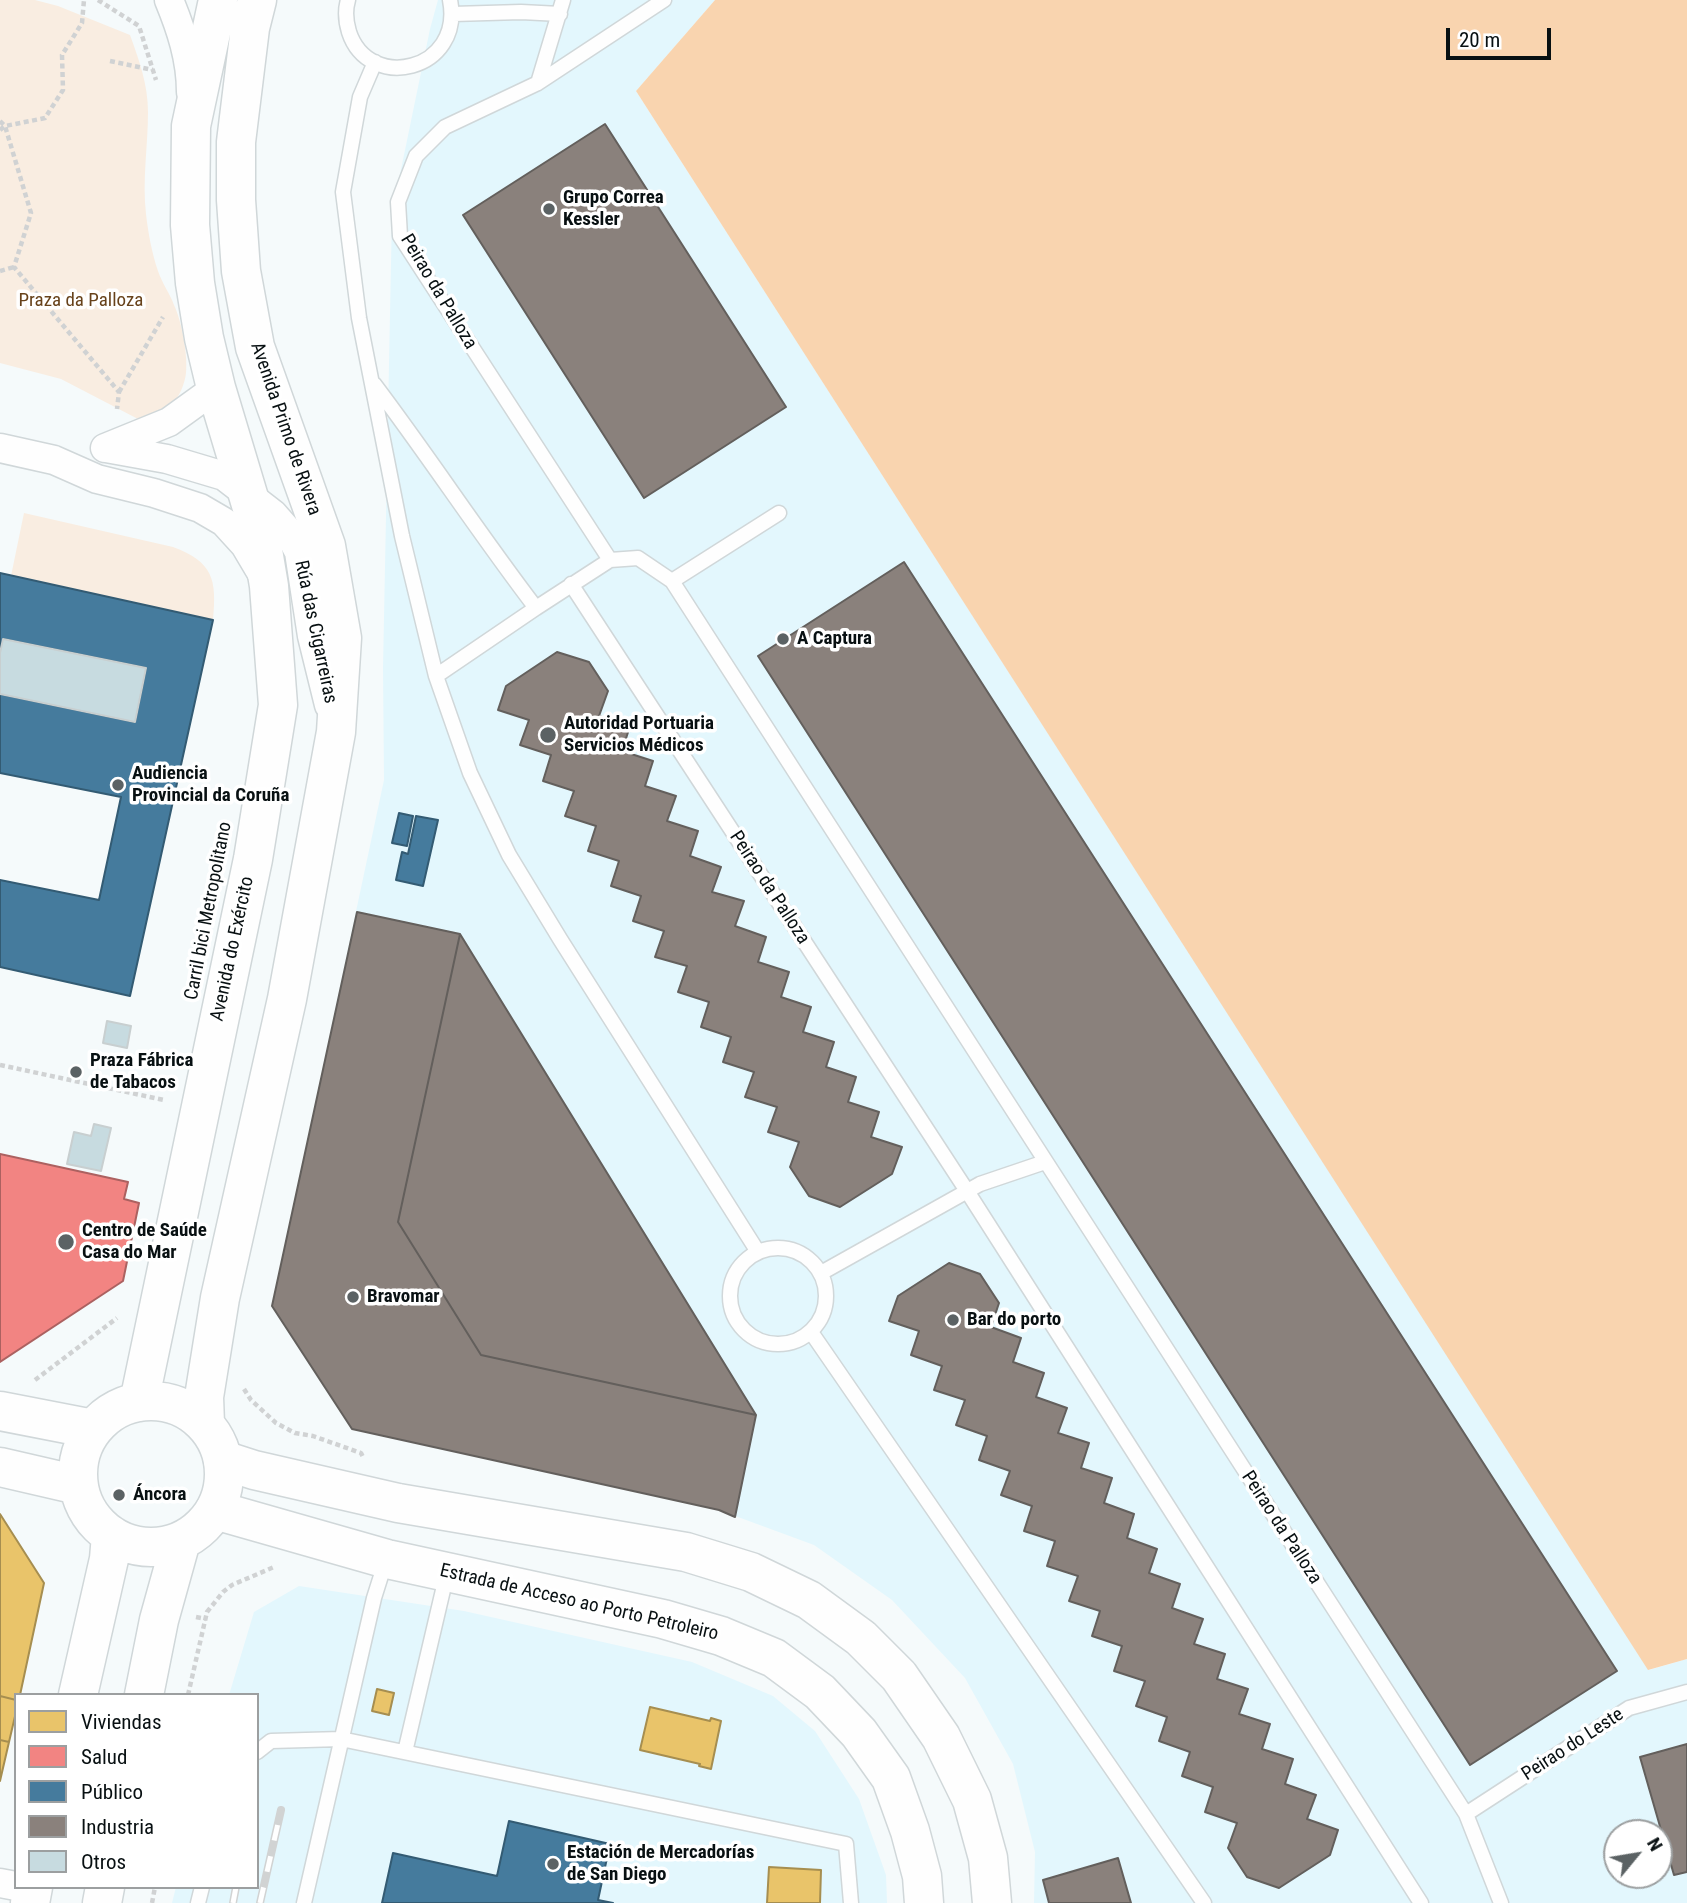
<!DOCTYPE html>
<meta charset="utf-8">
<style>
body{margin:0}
#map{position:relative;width:1687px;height:1903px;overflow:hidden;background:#f5fafb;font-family:"Roboto Condensed",sans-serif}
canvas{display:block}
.legend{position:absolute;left:14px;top:1693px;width:245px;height:196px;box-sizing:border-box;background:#fff;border:2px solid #9c9fa0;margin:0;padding:9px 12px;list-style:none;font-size:21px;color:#081012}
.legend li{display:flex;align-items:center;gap:14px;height:35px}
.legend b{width:35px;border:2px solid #9c9fa0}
.north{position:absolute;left:1603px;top:1819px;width:70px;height:70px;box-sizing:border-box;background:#fff;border:2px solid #9c9fa0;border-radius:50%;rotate:60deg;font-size:19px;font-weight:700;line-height:28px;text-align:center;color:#081012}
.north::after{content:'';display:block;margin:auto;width:24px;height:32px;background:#5b6264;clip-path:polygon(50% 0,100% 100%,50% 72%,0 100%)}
.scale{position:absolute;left:1446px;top:28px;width:105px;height:32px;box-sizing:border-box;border:4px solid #081012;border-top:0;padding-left:9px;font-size:21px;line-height:24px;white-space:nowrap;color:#081012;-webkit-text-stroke:5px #fff;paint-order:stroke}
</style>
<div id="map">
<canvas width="1687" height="1903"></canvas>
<ul class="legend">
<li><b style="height:19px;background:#e9c46a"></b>Viviendas</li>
<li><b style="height:19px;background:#f28482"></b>Salud</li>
<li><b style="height:19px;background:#457b9d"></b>Público</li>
<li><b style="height:19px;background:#8a817c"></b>Industria</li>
<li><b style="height:19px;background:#c7dbe0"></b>Otros</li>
</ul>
<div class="north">N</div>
<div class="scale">20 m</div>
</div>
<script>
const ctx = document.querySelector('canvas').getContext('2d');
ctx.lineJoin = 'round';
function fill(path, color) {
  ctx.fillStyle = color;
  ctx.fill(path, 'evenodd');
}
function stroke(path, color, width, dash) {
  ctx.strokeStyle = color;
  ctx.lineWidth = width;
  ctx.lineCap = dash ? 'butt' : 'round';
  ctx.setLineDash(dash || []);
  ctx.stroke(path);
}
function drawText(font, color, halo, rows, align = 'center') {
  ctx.font = font + ' "Roboto Condensed",sans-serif';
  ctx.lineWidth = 7;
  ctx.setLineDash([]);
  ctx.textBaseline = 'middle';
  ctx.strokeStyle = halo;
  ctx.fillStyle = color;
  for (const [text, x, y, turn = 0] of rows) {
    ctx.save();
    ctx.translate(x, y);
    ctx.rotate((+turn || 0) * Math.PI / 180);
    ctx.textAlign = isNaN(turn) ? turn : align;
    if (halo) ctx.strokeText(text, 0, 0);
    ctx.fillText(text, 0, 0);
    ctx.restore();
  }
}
const built = new Path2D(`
 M438 0H715L636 91 1649 1670 1687 1659V1903H1034L1035 1852 1013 1764 965 1678 892 1600 814 1545 719 1510 352 1429 272 1306 384 780 383 668 392 213 430 29ZM1617 1833H1659V1875H1617Z
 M299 1586 464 1611 692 1662 773 1696 815 1731 859 1799 886 1875 887 1903H172L176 1887H257V1695H229L254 1612Z`);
const green = new Path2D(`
 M0 0H35L58 6 130 35C139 60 148 84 148 112 148 146 142 180 146 214 148 232 152 254 158 271 162 283 170 294 174 305 182 322 188 355 186 373 183 398 163 422 138 419L61 379 0 363Z
 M24 513 173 547C213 562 217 579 213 620L11 576Z`);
const water = new Path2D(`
 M715 0H1687V1659L1648 1670 636 91Z`);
const homes = new Path2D(`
 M0 1514 44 1583 20 1695H16V1700L0 1696Z
 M377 1689 394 1693 389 1715 372 1711Z
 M0 1696 16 1700V1712L9 1742 0 1740Z
 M650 1707 710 1721 711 1718 721 1721 711 1769 699 1766 700 1764 640 1750Z
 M0 1740 9 1742 0 1781Z
 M769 1867 821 1870 820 1903H767Z`);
const health = new Path2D(`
 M0 1154 128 1182 124 1199 139 1203 123 1281 0 1362Z`);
const public = new Path2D(`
 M0 573 213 620 130 996 0 967V880L99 900 121 797 0 773V694L135 722 146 668 3 639 0 653Z
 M399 813 413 816 407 846 392 843Z
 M416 816 438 820 423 886 396 880 402 852 408 854Z
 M509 1821 610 1844 598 1900 613 1903H382L393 1853 497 1876Z`);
const industry = new Path2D(`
 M605 124 786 407 644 498 463 215Z
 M904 562 1617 1671 1470 1765 758 656Z
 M557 652 589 662 608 691 599 716 630 726 622 751 653 761 645 786 676 796 667 821 698 831 690 856 721 867 712 892 744 901 735 926 766 937 758 962 789 972 781 997 811 1007 803 1032 834 1042 826 1067 856 1077 848 1102 879 1112 871 1137 902 1147 892 1174 840 1207 809 1196 790 1167 799 1142 768 1132 777 1107 745 1097 754 1072 723 1062 731 1037 701 1027 709 1002 678 992 687 966 655 957 664 931 633 921 641 896 611 886 619 861 588 851 596 826 565 816 574 791 543 781 551 755 520 745 529 720 498 710 506 686Z
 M357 912 460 934 398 1222 481 1355 756 1415 735 1517 719 1510 352 1429 272 1306Z
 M460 934 756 1415 481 1355 398 1222Z
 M949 1263 980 1274 999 1303 991 1327 1021 1338 1013 1362 1044 1373 1036 1397 1067 1408 1058 1433 1089 1443 1081 1468 1112 1478 1104 1503 1134 1514 1127 1538 1157 1549 1149 1573 1180 1584 1172 1608 1203 1619 1194 1644 1225 1654 1217 1679 1248 1689 1239 1714 1270 1724 1262 1749 1293 1759 1285 1784 1316 1795 1307 1819 1338 1830 1330 1855 1279 1888 1247 1877 1228 1848 1237 1823 1205 1812 1213 1787 1182 1776 1190 1752 1159 1741 1167 1717 1136 1706 1145 1681 1114 1671 1122 1646 1092 1636 1100 1611 1069 1601 1078 1576 1047 1566 1055 1541 1024 1531 1032 1506 1001 1495 1010 1471 979 1460 987 1436 956 1425 965 1400 934 1390 942 1366 911 1355 919 1331 889 1321 898 1296Z
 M1687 1744V1872L1674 1875 1640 1757Z
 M1118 1858 1131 1903H1049L1043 1880Z`);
const building = new Path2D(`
 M3 639 146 668 135 722 0 694V653Z
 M107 1021 131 1026 127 1048 103 1043Z
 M94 1124 111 1128 101 1171 67 1164 74 1132 91 1136Z`);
const path = new Path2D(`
 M98 0 139 26 156 80
 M110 61 153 70
 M0 121 5 126 31 213 14 267 119 392 117 409
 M0 130 5 126 45 118 63 90 62 55 82 23 84 0
 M0 271 14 267
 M119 392 163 317
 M0 1065 164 1100
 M35 1380 117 1318
 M244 1389 251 1400 276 1423 295 1433 313 1436 361 1453 363 1457
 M196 1617 206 1619
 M188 1695 207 1612 223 1592 232 1585 274 1567
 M152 1903 155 1887`);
const lane = new Path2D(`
 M348 0C345 10 346 22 349 32 369 93 464 71 450 0
 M453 14 521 12 560 14
 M375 62 360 97 343 192 359 318 402 536 436 676 470 773 509 855 560 939 758 1252
 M538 83 563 0
 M374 384C430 458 480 535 536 608L436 676
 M610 560 400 236 398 202 416 156 445 127 538 83 664 0
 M672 581 1466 1814 1501 1903
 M571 584 967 1191 1421 1903
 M536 608 610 560 638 558 672 581 779 513
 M730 1296a48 48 0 1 1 96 0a48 48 0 1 1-96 0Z
 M821 1273 980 1184 1045 1162
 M811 1332 1204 1903
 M257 1752 271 1741 341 1739 846 1844 851 1903
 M405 1752 447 1573
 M1466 1814 1629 1708 1687 1692
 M198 1903 202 1887
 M304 1903 374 1598 386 1560`);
const street = new Path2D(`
 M169 0C181 29 191 59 191 92
 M0 448 54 460 97 479 154 493 200 508 224 522 245 545 261 572
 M105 448 169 422 216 388
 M106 448 167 459 224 476 273 514 288 531 299 552 312 636 329 705
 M0 1883 16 1886`);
const secondary = new Path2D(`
 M223 1460 254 1470 398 1503 686 1552 751 1572 809 1600 861 1638 899 1676 941 1737 972 1800 988 1858 992 1903
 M215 1510 387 1559 663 1619 721 1636 774 1658 820 1692 859 1733 891 1778 910 1831 922 1876 924 1903`);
const primary = new Path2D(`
 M78 1474a73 73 0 1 1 146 0a73 73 0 1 1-146 0Z
 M139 1402 253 859 278 705 269 586 261 538 216 388 204 338 195 283 190 225 191 126 218 0
 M0 1411 93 1429
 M205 1424 204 1397 220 1298 287 999 336 732 342 638 326 546 255 347 241 271 236 200V142L250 28 257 0
 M0 1467 78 1485
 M78 1695 109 1559 111 1535
 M144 1695 159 1620 181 1541
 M30 1903 33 1887
 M102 1903 105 1887`);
const rail = new Path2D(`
 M233 1903 236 1887
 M260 1903 281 1810`);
const markers = [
 [549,209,7,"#5b6264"],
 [783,639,7,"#5b6264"],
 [548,735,9,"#5b6264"],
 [118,785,7,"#5b6264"],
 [76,1072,7,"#5b6264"],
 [66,1242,9,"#5b6264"],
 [353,1297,7,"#5b6264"],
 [953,1320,7,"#5b6264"],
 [119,1495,7,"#5b6264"],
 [553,1864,7,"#5b6264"]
];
const poiNames = [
 ["Grupo Correa",563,198],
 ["Kessler",563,220],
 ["A Captura",797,639],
 ["Autoridad Portuaria",564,724],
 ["Servicios Médicos",564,746],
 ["Audiencia",132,774],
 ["Provincial da Coruña",132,796],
 ["Praza Fábrica",90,1061],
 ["de Tabacos",90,1083],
 ["Centro de Saúde",82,1231],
 ["Casa do Mar",82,1253],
 ["Bravomar",367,1297],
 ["Bar do porto",967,1320],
 ["Áncora",133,1495],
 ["Estación de Mercadorías",567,1853],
 ["de San Diego",567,1875]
];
const streetNames = [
 ["Peirao da Palloza",438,292,59],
 ["Avenida Primo de Rivera",285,429,71],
 ["Rúa das Cigarreiras",315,632,78],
 ["Peirao da Palloza",769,888,57],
 ["Carril bici Metropolitano",209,911,-79],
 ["Avenida do Exército",233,949,-78],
 ["Peirao da Palloza",1281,1528,57],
 ["Estrada de Acceso ao Porto Petroleiro",579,1603,13],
 ["Peirao do Leste",1573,1745,-33]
];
const parkNames = [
 ["Praza da Palloza",81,301]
];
fill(built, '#e3f7fd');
fill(green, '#f9ede1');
fill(water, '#f9d4af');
fill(homes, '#e9c46a');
stroke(homes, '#a68e50', 2);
fill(health, '#f28482');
stroke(health, '#ac6160', 2);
fill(public, '#457b9d');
stroke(public, '#335b73', 2);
fill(industry, '#8a817c');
stroke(industry, '#635f5c', 2);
fill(building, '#c7dbe0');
stroke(building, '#c8cfd0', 2);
stroke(lane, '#d0d7d9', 17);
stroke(street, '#d0d7d9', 31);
stroke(secondary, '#d0d7d9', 41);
stroke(primary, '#d0d7d9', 41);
stroke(path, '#d0d2d3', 4.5, [5, 3.5]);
stroke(lane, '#fefefe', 14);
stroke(street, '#fefefe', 28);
stroke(secondary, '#fefefe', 38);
stroke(primary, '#fefefe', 38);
stroke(rail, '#d1d3d3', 8);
stroke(rail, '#fff', 5, [16]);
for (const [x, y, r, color] of markers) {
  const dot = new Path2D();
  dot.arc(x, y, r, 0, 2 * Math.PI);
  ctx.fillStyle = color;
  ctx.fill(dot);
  stroke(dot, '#fff', 2.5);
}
drawText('bold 19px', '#081012', '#fff', poiNames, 'left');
drawText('19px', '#081012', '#fff', streetNames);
drawText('19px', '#67421b', '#fff', parkNames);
</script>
